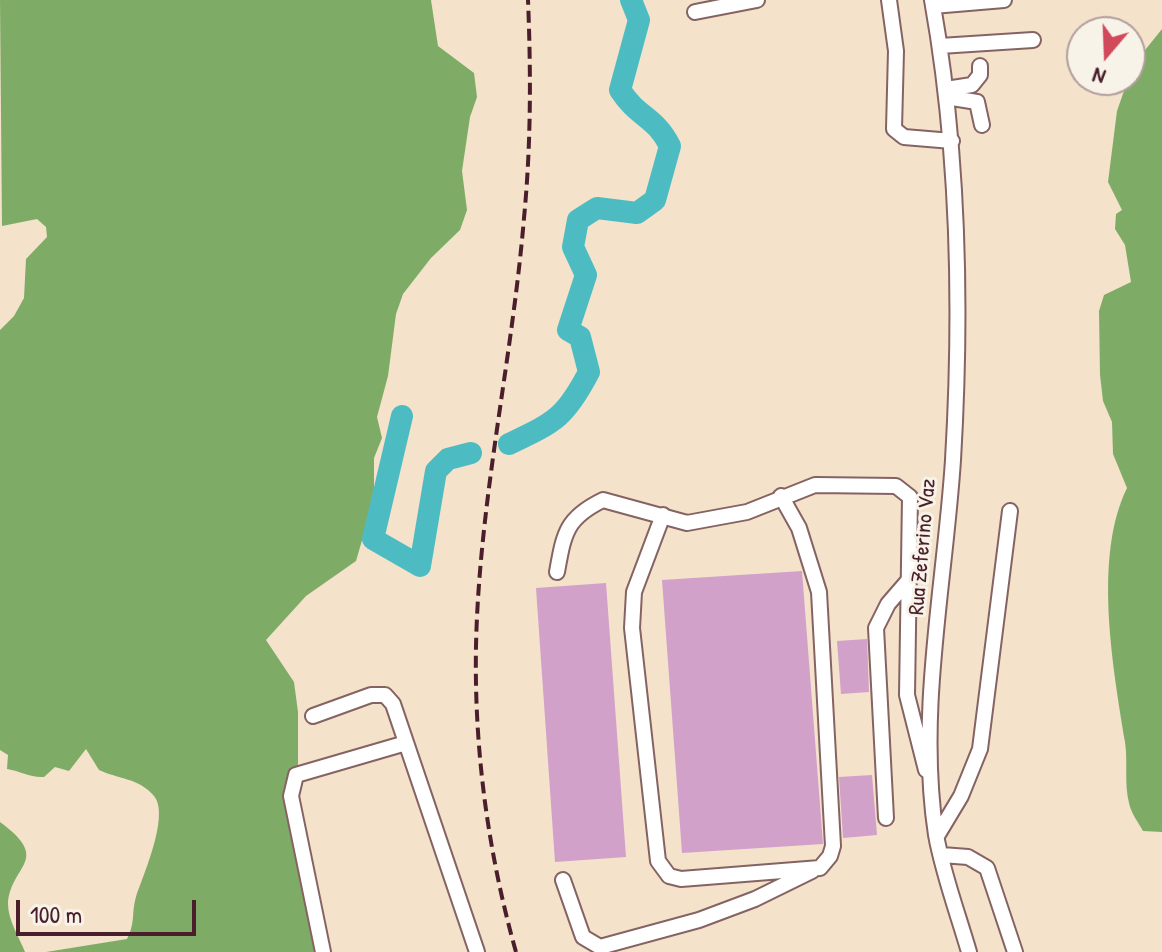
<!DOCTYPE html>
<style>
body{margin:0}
#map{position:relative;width:1162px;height:952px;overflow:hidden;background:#f4e2cb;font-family:"Patrick Hand",sans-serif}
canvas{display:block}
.north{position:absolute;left:1066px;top:16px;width:80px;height:80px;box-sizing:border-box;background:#f7f3e8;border:2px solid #b29e9c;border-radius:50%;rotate:199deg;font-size:22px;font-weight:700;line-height:32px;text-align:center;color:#4a1f2b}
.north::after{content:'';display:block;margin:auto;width:28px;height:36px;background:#d1495b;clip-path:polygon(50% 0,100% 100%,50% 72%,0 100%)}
.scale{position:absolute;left:16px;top:900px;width:180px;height:36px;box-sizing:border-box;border:4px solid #4a1f2b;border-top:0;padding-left:10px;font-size:24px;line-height:28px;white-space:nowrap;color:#4a1f2b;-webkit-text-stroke:6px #f7f3e8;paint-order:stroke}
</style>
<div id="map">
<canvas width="1162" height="952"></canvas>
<div class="north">N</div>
<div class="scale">100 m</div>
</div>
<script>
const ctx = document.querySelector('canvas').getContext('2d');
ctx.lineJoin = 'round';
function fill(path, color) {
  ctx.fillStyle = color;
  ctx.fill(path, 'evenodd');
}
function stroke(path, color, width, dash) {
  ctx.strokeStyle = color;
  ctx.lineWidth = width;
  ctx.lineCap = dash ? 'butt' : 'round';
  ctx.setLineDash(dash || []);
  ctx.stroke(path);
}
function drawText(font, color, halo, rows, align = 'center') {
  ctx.font = font + ' "Patrick Hand",sans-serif';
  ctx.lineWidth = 6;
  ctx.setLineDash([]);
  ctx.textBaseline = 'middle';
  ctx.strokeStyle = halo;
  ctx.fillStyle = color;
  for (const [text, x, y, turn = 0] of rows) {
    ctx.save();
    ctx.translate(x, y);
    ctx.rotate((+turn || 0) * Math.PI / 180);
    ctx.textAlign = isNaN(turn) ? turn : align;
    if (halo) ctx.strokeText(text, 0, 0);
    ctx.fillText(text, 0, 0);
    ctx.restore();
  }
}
const forest = new Path2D(`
 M0 0H431L438 46 474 73 477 97 470 117 462 171 467 210 460 230 431 258 403 294 396 314 388 376 377 417 382 438 374 458V499L356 561 306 596 266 640 294 682 298 712V806L329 952H46L127 939C136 921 131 914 136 897 143 876 170 815 154 796 139 778 118 779 99 770L86 749 69 771 55 767 44 777C30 778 21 771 7 769L8 755 0 750V330L14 316 24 298 26 259 47 237 46 227 37 219 2 226Z
 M1162 29V832L1143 831C1138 822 1131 813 1129 803 1124 784 1128 762 1125 742 1113 668 1093 557 1127 488L1113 454 1112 422 1103 401 1100 375 1099 311 1104 295 1131 282 1125 245 1115 229 1116 214 1122 210 1108 182 1117 111 1133 65Z
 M0 822C53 861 10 865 8 904 8 920 19 937 25 952H0Z`);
const river = new Path2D(`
 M402 416 373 539 420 566 436 471 448 459 471 453
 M509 444C555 422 565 418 589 372L580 337 568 330 586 275 573 247 578 220 597 208 637 213 655 200 670 146C655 116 638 118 620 90L639 20 631 0`);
const building = new Path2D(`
 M802 571 823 844 682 853 662 580Z
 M606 583 626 857 555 862 536 588Z
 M867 639 869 692 841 694 837 641Z
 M872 775 877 835 843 838 839 777Z`);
const minor = new Path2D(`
 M889 0 896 51 894 129 904 137 952 141
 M932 0C959 151 962 307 953 460 945 584 917 711 936 835 943 874 958 914 969 952
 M933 6 1004 0
 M695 12 757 0
 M940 46 1033 40
 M946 89 972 85 980 75V66
 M946 97 977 102 982 125
 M663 515 634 592 632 628 658 861 669 876 681 879 820 868 830 856 833 846 819 592 799 528 781 496
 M557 572C564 533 566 518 603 500L687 523 747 512 815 485 896 486 910 497 907 695 926 770
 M313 716 371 695H385L393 704 477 952
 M886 818 876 628 888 604 907 582
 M937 836 961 796 980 749 1010 511
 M942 855 968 857 987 868 1015 952
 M563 880 583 937 600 947 699 920 755 899 812 871
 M323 952 291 796 296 775 406 743`);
const rail = new Path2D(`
 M516 952C488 853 474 749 476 646 479 502 512 361 524 218 531 146 531 73 528 0`);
const streetNames = [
 ["Rua Zeferino Vaz",923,547,-85]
];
fill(forest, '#7eac66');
stroke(river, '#4dbcc2', 22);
fill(building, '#d1a1ca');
stroke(minor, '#866363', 18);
stroke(minor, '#fff', 14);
stroke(rail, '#4a1f2b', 4, [12, 6]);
drawText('22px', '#4a1f2b', '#f7f3e8', streetNames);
</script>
